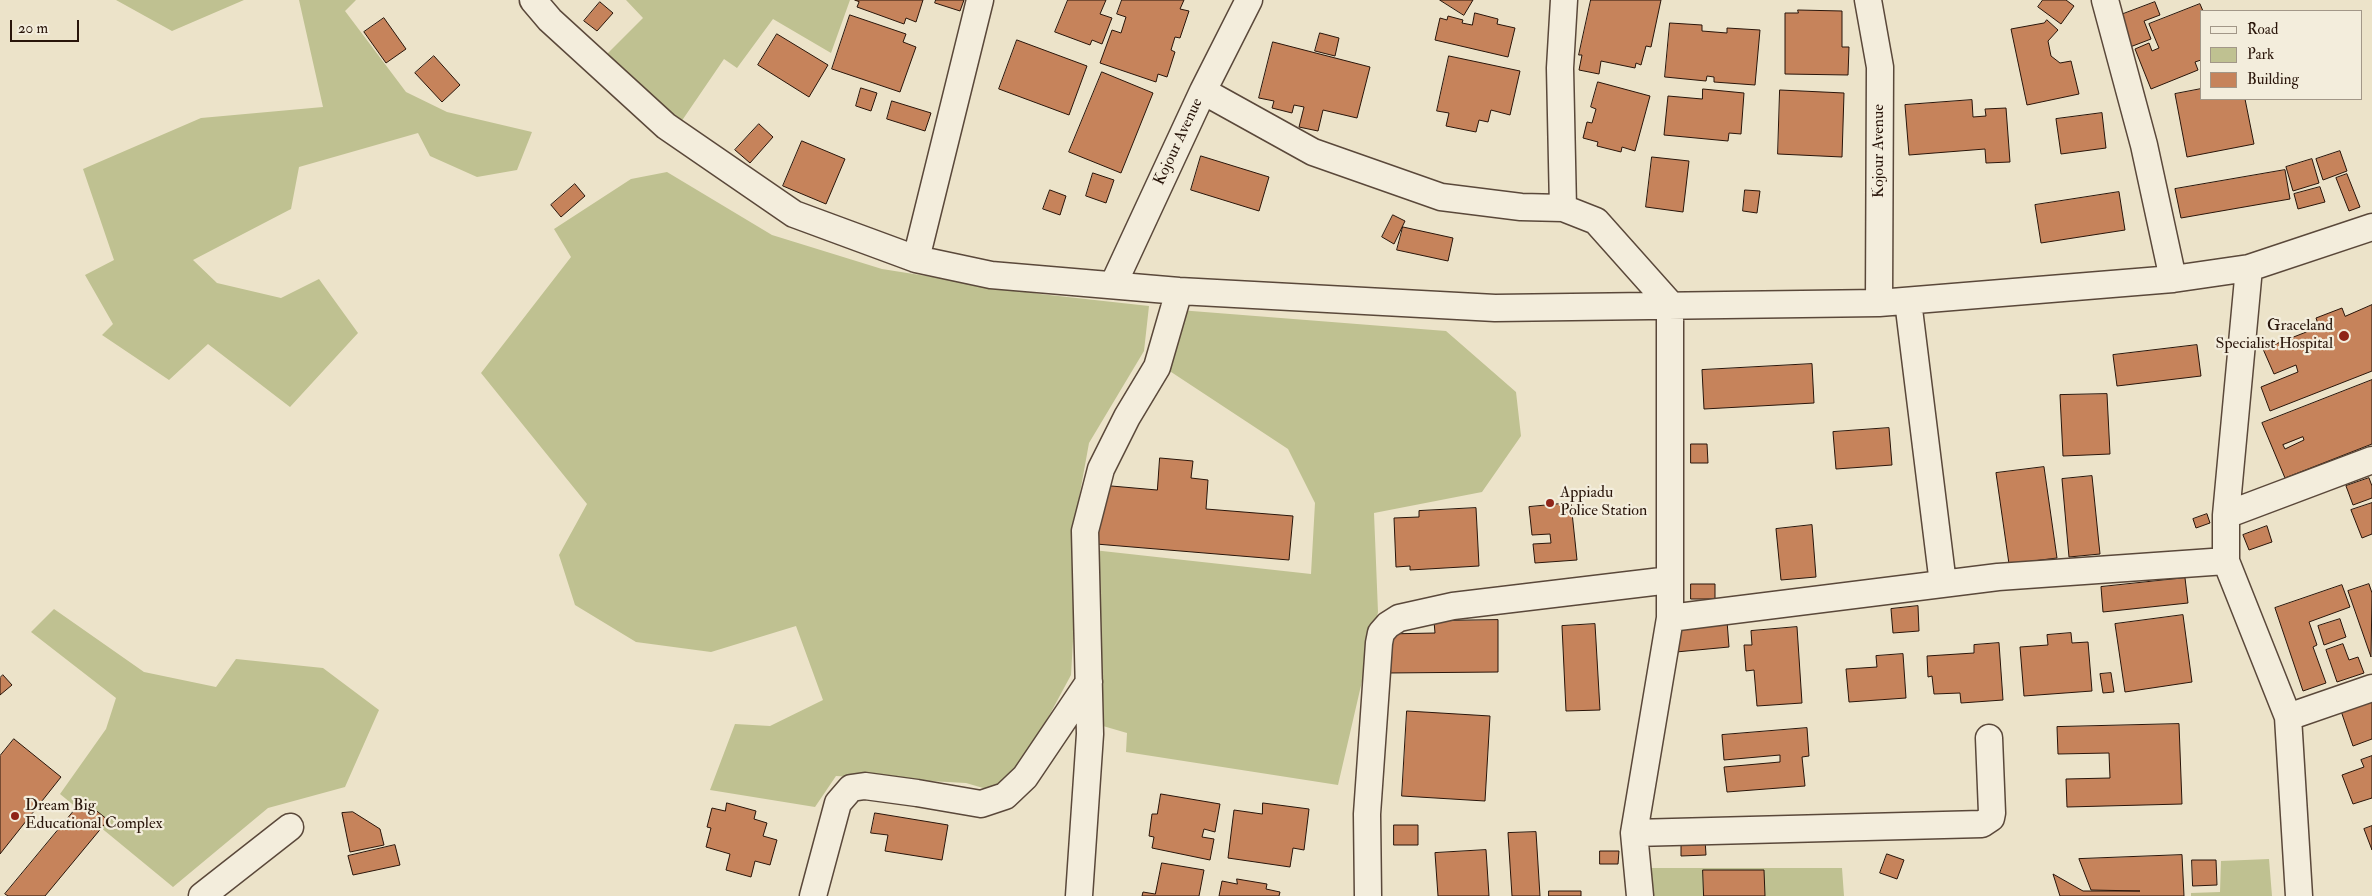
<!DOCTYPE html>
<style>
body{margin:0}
#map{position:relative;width:2372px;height:896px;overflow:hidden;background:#ece3c9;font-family:"IM FELL Double Pica",serif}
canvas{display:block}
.legend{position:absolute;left:2200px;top:10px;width:162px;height:90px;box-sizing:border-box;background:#f3eddc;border:1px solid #a29788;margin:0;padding:6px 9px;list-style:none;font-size:15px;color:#29150a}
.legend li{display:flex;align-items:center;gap:10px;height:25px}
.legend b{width:25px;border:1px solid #a29788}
.scale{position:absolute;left:10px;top:20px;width:69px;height:22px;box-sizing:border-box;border:2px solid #29150a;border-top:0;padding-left:6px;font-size:15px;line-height:18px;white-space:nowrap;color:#29150a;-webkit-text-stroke:4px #f3eddc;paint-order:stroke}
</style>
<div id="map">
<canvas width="2372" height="896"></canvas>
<ul class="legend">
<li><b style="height:6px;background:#f3eddc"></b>Road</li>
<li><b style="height:14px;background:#bfc191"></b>Park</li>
<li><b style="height:14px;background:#c6835b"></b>Building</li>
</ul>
<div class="scale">20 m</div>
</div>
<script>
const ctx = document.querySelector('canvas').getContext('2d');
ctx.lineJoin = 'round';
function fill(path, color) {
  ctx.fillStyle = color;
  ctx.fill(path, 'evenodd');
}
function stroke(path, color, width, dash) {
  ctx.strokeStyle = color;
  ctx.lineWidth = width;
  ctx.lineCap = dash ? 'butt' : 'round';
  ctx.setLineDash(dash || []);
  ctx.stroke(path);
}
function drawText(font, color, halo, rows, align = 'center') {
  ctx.font = font + ' "IM FELL Double Pica",serif';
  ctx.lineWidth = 4.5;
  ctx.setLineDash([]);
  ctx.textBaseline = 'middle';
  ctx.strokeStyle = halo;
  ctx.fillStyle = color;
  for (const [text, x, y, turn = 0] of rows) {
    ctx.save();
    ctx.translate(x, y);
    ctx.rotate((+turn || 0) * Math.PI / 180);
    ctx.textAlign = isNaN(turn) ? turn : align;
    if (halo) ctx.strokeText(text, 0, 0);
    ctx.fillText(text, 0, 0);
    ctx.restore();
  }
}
const green = new Path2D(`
 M116 0H244L172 31Z
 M299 0H356L345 11 406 92 447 112 532 132 517 170 477 177 430 156 418 133 299 167 291 209 193 260 217 283 281 298 319 279 358 333 290 407 208 344 169 380 102 335 113 324 85 275 114 260 83 169 201 118 323 107Z
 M626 0H850L831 53 773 19 737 68 724 59 681 122 605 56 643 18Z
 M667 172 772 235 882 269 1040 294 1149 306 1144 351 1089 443 1073 531 1075 607 1071 675 1023 764 990 790 966 783 836 776 815 807 710 790 735 724 770 726 823 700 796 626 711 652 636 642 575 605 559 555 587 504 481 373 571 257 554 229 631 179Z
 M1179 310 1446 331 1516 392 1521 436 1482 492 1374 513 1378 612 1338 785 1126 752 1127 733 1103 726 1093 550 1311 574 1315 503 1288 449 1162 366Z
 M54 609 144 672 216 687 236 659 323 668 379 710 345 787 268 808 173 887 60 794 106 729 116 698 31 632Z
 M2269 859 2272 896H2191V893L2220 892 2221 861Z
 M1646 868H1842L1844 896H1649Z`);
const building = new Path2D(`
 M855 0H923L916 22 906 18 904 24 857 7 859 2Z
 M936 0H964L960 11 935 3Z
 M1068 0H1106L1100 14 1112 18 1102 44 1092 40 1090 45 1055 32Z
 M1122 0H1184L1180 9 1189 11 1180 38 1175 37 1171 50 1175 52 1167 77 1158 74 1156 82 1100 63 1112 30 1121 33 1126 17 1117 14Z
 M1440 0H1473L1464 15Z
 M1591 0H1661L1651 47 1646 46 1641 65 1636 63 1635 68 1601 61 1599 74 1579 70 1582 55H1579Z
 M2043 0H2066L2074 6 2061 24 2038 7Z
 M600 2 613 13 597 31 584 21Z
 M2155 2 2160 15 2144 21 2151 39 2130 47 2118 16Z
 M2200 4 2203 11H2201V60L2195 62 2198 70 2151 89 2135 49 2149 43 2152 51 2159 48 2149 24Z
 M1798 10 1842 11V47H1849L1848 75 1785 74V13H1798Z
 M1475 13 1498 19 1497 24 1515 28 1508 57 1435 40 1440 18 1447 20 1448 16 1463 20 1462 23 1472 25Z
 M850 15 906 34 903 42 916 47 900 92 832 69Z
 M384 18 406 49 386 63 364 32Z
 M2047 20 2058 30 2048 41 2051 56 2060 63 2071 61 2079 94 2027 105 2011 29 2044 23Z
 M1670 23 1702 25V31L1727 33V28L1760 30 1755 85 1714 82V77L1707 76 1706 81 1665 77Z
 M1320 33 1339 38 1335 56 1315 51Z
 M777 34 828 65 809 97 758 65Z
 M1017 40 1087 66 1069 115 999 89Z
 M1273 42 1370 67 1357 118 1323 110 1318 131 1299 127 1304 107 1294 105 1292 113 1272 108 1274 101 1259 98Z
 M434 56 460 85 442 102 415 73Z
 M1449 56 1520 71 1510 115 1491 110 1488 122 1479 120 1476 132 1446 126 1449 113 1437 111Z
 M1102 72 1153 93 1121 173 1069 152Z
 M1598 82 1650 96 1635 151 1622 147 1621 152 1597 146 1598 142 1583 138 1587 122 1592 123 1596 109 1591 107Z
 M861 88 877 93 871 111 856 106Z
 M1703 89 1744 93 1741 134 1729 133 1728 141 1664 135 1668 96 1702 99Z
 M2201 89V99H2245L2254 144 2187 157 2175 94Z
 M1780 90 1844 93 1842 157 1778 154Z
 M1972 100 1973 117 1986 116 1985 109 2006 108 2010 162 1986 163 1985 149 1909 155 1905 105Z
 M892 101 931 113 925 131 887 119Z
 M2102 113 2106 148 2061 154 2056 119Z
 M759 124 773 137 750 163 735 150Z
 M802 141 845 159 826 204 783 186Z
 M2340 151 2347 171 2323 180 2316 159Z
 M1201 156 1269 177 1259 211 1191 190Z
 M1652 157 1689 161 1683 212 1646 207Z
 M2312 159 2319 183 2293 191 2286 167Z
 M2285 170 2290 199 2181 218 2175 189Z
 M1093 173 1114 180 1106 203 1086 196Z
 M2347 174 2360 207 2349 211 2336 178Z
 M575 184 585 196 561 217 551 205Z
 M2320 187 2325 202 2298 209 2294 194Z
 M1050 190 1066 196 1060 215 1043 209Z
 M1745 190 1760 191 1757 213 1743 211Z
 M2119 192 2125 230 2041 243 2035 205Z
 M1393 215 1405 221 1394 244 1382 237Z
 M1403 227 1453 238 1448 261 1397 250Z
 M2372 305V371L2270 411 2261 387 2298 372 2296 365 2274 374 2263 349 2319 327 2316 318 2342 308 2345 316Z
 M2197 345 2201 376 2117 386 2113 355Z
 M1812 364 1814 403 1704 409 1702 370Z
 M2372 380V444L2285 478 2262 423ZM2303 437 2304 440 2285 449 2283 445Z
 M2107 394 2110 454 2063 456 2060 395Z
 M1889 428 1892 465 1836 469 1833 432Z
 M1691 444H1707L1708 463H1691Z
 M1160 458 1193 461 1191 478 1208 480 1206 509 1293 516 1289 560 1096 544 1100 485 1157 490Z
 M2044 467 2057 558 2009 564 1996 473Z
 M2092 476 2100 554 2069 557 2062 479Z
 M2369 478 2372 486V498L2353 505 2346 486Z
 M1571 503 1577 560 1535 563 1533 544 1551 543 1550 534 1532 535 1529 507Z
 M2372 503V534L2362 538 2351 510Z
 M1476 508 1479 566 1410 570V566L1396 567 1394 518 1419 517V511Z
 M2207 514 2210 523 2196 528 2193 519Z
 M1812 525 1816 577 1781 580 1776 529Z
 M2267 526 2272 542 2249 550 2243 535Z
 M2185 578 2188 603 2103 612 2101 587Z
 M1691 584H1715V599H1691Z
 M2369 584 2372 593 2371 657 2348 591Z
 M2342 585 2350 607 2309 622 2317 645 2313 647 2326 683 2303 691 2275 608Z
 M1918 606 1919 631 1893 633 1891 609Z
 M2183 615 2192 682 2125 692 2115 624Z
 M2340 619 2346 637 2324 645 2318 626Z
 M1498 620V672L1387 673 1386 634 1435 633 1434 621Z
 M1727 621 1729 647 1676 652 1674 627Z
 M1595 624 1600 710 1566 711 1562 626Z
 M1797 627 1802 703 1757 706 1754 670 1746 671 1744 645H1752L1751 631Z
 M2071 633 2072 643 2088 642 2092 691 2024 696 2020 647 2048 645 2047 635Z
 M1999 643 2003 700 1961 703 1960 693 1934 694 1932 676 1928 677 1927 656 1974 653V645Z
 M2343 644 2349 660 2358 657 2364 673 2337 682 2326 650Z
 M1903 654 1906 698 1849 702 1846 669 1877 667 1876 656Z
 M2111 673 2114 692 2103 693 2100 674Z
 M3 675 12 685 0 695V678Z
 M2372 701V739L2353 746 2341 711Z
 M1407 711 1490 716 1485 801 1402 796Z
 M2179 724 2182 804 2067 807 2066 779 2110 778 2109 753 2058 754 2057 727Z
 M1807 728 1809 756 1802 757 1805 786 1727 792 1724 767 1780 762V755L1724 760 1722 735Z
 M14 739 61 777 0 854V756Z
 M2372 756V798L2353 804 2342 775 2364 767 2361 760Z
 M1161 794 1220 804 1215 832 1204 829 1202 837 1214 839 1210 860 1152 848 1154 837 1149 836 1152 814H1157Z
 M83 800 108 820 45 896H8L5 894Z
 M727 803 756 811 754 819 767 823 763 836 777 840 770 865 755 861 751 877 726 870 730 854 706 847 711 828 707 827 712 808 725 811Z
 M1263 803 1309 809 1304 850 1293 848 1290 867 1228 858 1234 810 1262 814Z
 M353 812 380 829 384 845 350 852 342 813Z
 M875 813 948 825 942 860 885 851 888 835 871 833Z
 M1394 825H1418V845H1394Z
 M2372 826V850L2364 829Z
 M1536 832 1540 896H1512L1508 833Z
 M1705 839 1706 855 1681 856V840Z
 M395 845 400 865 353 875 348 856Z
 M1486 850 1489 896H1438L1435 853Z
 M1600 851H1619L1618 864H1600Z
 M1887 854 1904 860 1897 879 1880 873Z
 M2182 855 2184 896H2060L2053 874 2083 891H2140L2091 890 2079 859Z
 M2192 860H2216L2217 885 2193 886Z
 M1162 863 1204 870 1199 896H1142L1143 892 1155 894Z
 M1703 870H1764L1765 896H1704Z
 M1237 879 1267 884 1266 889 1280 892 1279 896H1219L1222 881 1237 884Z
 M1549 891H1581V896H1549Z`);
const minor = new Path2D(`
 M533 0 550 20 666 126 794 214 916 259 991 275 1179 291 1495 308 1879 303 2173 279 2249 268 2372 227
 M1868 0 1880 67 1879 303
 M2105 0 2144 145 2173 279
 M1203 91 1313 152 1441 197 1521 207 1563 208 1596 221 1670 304V618L1634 833 1640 896
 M1563 208 1560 68 1564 0
 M916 259 980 0
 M2249 268 2226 515V561L2288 717 2299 896
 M1113 285 1203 91 1249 0
 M1908 301 1943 584
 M2226 515 2372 460
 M1670 618 1998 577 2226 561
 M2288 717 2372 688
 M1634 833 1982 824 1991 818 1992 813 1989 738
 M202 896 290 827
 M813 896 838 803 851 788 865 786 917 793 981 804 1005 796 1025 777 1089 682
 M1079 896 1090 734 1085 531 1101 469 1127 417 1157 367 1179 291
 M1368 896 1367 814 1379 643 1381 633 1388 625 1399 618 1453 606 1670 580`);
const markers = [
 [2344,336,6,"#8f2418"],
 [1550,503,5,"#8f2418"],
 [15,816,5,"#8f2418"]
];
const streetNames = [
 ["Kojour Avenue",1179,142,-65],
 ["Kojour Avenue",1880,151,-90]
];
const poiNames = [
 ["Graceland",2333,327,"right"],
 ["Specialist Hospital",2333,345,"right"],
 ["Appiadu",1560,494],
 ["Police Station",1560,512],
 ["Dream Big",25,807],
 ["Educational Complex",25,825]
];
fill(green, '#bfc191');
fill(building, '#c6835b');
stroke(building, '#29150a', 1);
stroke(minor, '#5a483a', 29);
stroke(minor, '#f3eddc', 26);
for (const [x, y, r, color] of markers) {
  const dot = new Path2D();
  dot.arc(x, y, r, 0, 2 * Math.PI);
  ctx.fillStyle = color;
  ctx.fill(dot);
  stroke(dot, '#f3eddc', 2);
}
drawText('16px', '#29150a', '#f3eddc', streetNames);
drawText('16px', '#29150a', '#f3eddc', poiNames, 'left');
</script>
